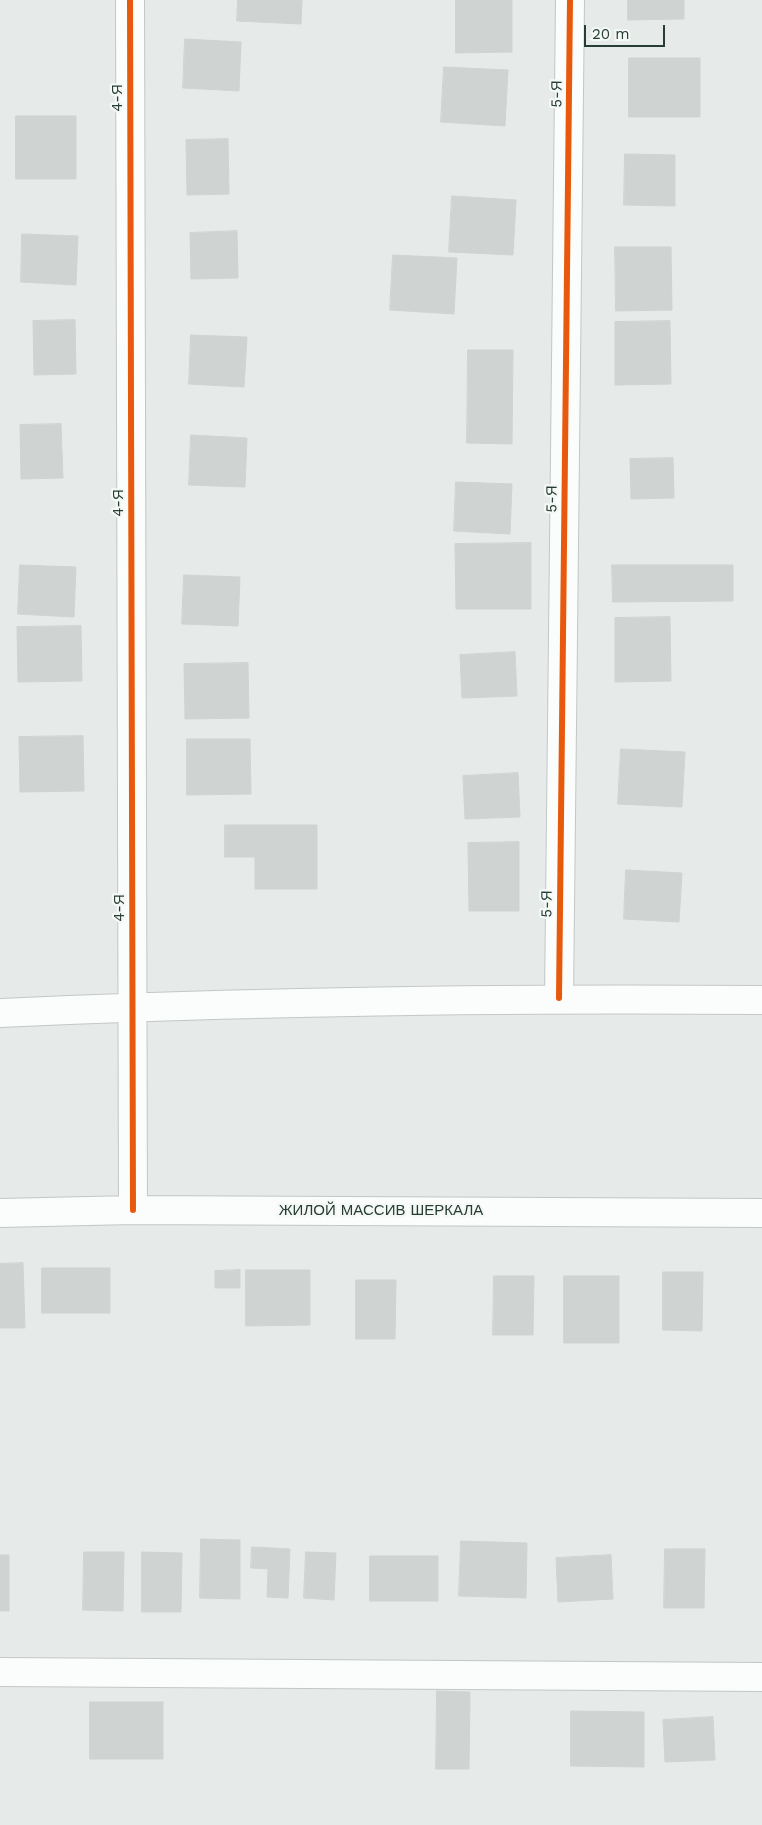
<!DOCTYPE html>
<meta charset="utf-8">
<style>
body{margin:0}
#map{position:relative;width:762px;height:1825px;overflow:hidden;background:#e6eae8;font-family:"Work Sans",sans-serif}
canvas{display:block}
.scale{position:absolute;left:584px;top:25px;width:81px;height:22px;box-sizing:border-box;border:2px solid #263c34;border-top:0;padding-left:6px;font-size:15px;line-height:18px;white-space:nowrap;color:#263c34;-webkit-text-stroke:4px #f5f9f6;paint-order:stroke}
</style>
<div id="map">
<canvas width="762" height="1825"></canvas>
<div class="scale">20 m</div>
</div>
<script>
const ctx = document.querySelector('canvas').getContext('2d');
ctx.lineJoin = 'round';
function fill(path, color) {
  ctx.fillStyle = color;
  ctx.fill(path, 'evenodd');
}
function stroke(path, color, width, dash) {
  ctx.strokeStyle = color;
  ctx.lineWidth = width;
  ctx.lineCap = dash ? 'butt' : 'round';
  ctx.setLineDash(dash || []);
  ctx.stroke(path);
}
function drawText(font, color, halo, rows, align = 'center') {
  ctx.font = font + ' "Work Sans",sans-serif';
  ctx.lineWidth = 4.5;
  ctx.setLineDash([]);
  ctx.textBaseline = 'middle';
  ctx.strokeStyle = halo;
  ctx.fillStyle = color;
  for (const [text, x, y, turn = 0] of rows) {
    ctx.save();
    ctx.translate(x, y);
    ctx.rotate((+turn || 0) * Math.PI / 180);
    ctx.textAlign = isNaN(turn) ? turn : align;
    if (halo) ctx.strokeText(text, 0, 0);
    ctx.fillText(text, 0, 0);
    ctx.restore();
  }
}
const building = new Path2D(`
 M238 0H302L301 24 237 21Z
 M456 0H512V52L456 53Z
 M628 0H684V19L628 20Z
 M185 39 241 42 239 91 183 88Z
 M629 58H700V117H629Z
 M444 67 508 70 505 126 441 122Z
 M16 116H76V179H16Z
 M228 139 229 194 187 195 186 140Z
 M625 154 675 155V206L624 205Z
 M452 196 516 200 513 255 449 252Z
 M237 231 238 278 191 279 190 233Z
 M22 234 78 236 76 285 21 282Z
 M615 247H671L672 310 616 311Z
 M393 255 457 258 454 314 390 310Z
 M75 320 76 374 34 375 33 321Z
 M670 321 671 384 615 385V322Z
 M191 335 247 337 244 387 189 384Z
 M468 350H513L512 444 467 443Z
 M61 424 63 478 21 479 20 425Z
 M191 435 247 438 245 487 189 485Z
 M673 458 674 498 631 499 630 459Z
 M456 482 512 484 510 534 454 531Z
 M531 543V609H456L455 544Z
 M20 565 76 567 74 617 18 614Z
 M612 565H733V601L613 602Z
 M184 575 240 577 238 626 182 624Z
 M670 617 671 681 615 682V618Z
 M81 626 82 681 18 682 17 627Z
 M515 652 517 696 462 698 460 655Z
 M248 663 249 718 185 719 184 664Z
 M83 736 84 791 20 792 19 737Z
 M187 739H250L251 794 187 795Z
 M621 749 685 752 682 807 618 804Z
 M518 773 520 817 465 819 463 776Z
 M225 825H317V889H255V857H225Z
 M519 842V911H469L468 843Z
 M626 870 682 873 679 922 624 919Z
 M23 1263 25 1328H0V1264Z
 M42 1268H110V1313H42Z
 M240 1270V1288H215V1271Z
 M246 1270H310V1325L246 1326Z
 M663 1272H703L702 1331 663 1330Z
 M494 1276H534L533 1335H493Z
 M564 1276H619V1343H564Z
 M356 1280H396L395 1339H356Z
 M201 1539 240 1540V1599L200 1598Z
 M461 1541 527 1543 526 1598 459 1596Z
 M252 1547 290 1549 288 1598 267 1597 268 1569 251 1568Z
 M665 1549H705L704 1608H664Z
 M84 1552H124L123 1611 83 1610Z
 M142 1552 182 1553 181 1612H142Z
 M306 1552 336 1553 334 1600 304 1598Z
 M0 1555H9V1611H0Z
 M611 1555 613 1599 558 1602 556 1558Z
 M370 1556H438V1601H370Z
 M437 1691 470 1692 469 1769H436Z
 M90 1702H163V1759H90Z
 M571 1711 644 1712V1767L571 1766Z
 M713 1717 715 1760 665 1762 663 1720Z`);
const street = new Path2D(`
 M130 0 133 1210
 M559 998 570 0
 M0 1013C254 1001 508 998 762 1000
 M0 1213 133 1210 762 1213
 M0 1672 762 1677`);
const cycleway = new Path2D(`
 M130 0 133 1210
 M559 998 570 0`);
const streetNames = [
 ["5-Я",557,94,-89],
 ["4-Я",118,98,-90],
 ["5-Я",552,499,-89],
 ["4-Я",119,503,-90],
 ["5-Я",547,904,-89],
 ["4-Я",120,908,-90],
 ["ЖИЛОЙ МАССИВ ШЕРКАЛА",381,1211]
];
fill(building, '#cfd3d1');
stroke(building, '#cfd3d1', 1);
stroke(street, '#c3c7c5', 30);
stroke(street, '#fbfcfc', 28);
stroke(cycleway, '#e8590c', 6);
drawText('15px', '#263c34', '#f5f9f6', streetNames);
</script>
